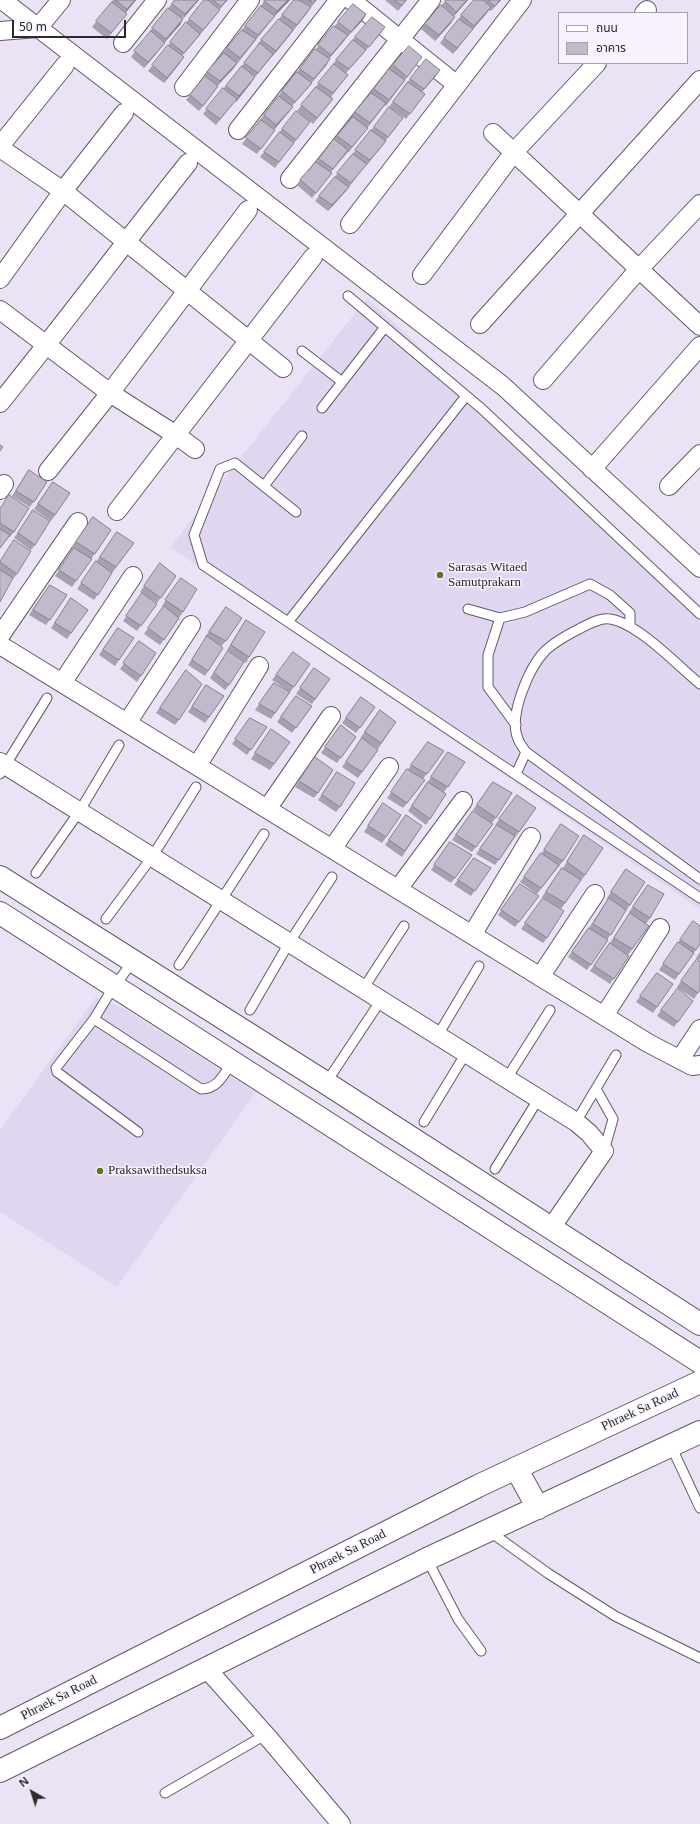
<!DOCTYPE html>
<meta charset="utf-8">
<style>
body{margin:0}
#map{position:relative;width:700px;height:1824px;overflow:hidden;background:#ebe3f5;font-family:Georgia,"Noto Sans Thai",serif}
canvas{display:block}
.legend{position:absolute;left:558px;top:12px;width:130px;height:52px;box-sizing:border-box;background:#f7f2fd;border:1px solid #a5a1aa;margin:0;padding:5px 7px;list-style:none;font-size:12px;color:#2b282e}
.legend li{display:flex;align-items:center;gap:8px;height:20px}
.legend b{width:20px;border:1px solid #a5a1aa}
.north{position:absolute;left:12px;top:1772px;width:40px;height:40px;-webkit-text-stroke:3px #f7f2fd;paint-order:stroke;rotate:321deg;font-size:11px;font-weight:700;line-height:16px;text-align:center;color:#2b282e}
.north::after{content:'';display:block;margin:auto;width:14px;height:18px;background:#2b282e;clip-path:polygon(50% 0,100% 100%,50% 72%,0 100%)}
.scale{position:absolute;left:12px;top:20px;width:114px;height:18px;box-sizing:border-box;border:2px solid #2b282e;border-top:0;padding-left:5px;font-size:12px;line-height:14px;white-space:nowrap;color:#2b282e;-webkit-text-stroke:3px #f7f2fd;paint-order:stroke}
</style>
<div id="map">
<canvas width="700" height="1824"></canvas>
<ul class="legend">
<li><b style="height:5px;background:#fff"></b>ถนน</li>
<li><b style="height:11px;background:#c2bacc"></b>อาคาร</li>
</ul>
<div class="north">N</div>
<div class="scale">50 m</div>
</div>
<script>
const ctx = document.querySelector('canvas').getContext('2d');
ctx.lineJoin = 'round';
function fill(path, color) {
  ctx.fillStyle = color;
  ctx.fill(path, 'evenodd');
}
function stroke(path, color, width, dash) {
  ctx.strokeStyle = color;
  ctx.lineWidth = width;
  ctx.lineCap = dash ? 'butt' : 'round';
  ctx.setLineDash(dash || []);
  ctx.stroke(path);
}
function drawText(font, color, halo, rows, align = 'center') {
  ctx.font = font + ' Georgia,serif';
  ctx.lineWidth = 3;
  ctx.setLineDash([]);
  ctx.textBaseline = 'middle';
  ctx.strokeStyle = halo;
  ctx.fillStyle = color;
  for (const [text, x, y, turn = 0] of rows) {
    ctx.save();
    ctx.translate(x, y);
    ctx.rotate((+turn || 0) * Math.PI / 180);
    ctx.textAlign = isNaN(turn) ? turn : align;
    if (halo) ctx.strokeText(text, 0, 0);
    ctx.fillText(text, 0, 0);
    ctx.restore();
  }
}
const built = new Path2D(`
 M367 298 700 604V909L170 547Z
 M96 997 125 1009 256 1092 117 1287 0 1212V1130Z`);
const lane = new Path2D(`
 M348 296 482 409 700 614
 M302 351 341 381
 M322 408 385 327
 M264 486 302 436
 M296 512 235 463 220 469 194 535 203 565 700 898
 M468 609 500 618 525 612 590 584 610 595 630 613V625
 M500 618 488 655V687L516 725
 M288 622 466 396
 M526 752 700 879
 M0 774 47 698
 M516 774 526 752C523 748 520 744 518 739 508 716 529 667 546 650 556 641 567 635 579 629 588 624 601 617 610 619 638 623 678 666 700 684
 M36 873 79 812 119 745
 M106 919 152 857 196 787
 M179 965 264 834
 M363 989 404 926
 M250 1010 289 943 332 877
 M94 1019 111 991 133 961
 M438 1035 479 966
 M507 1078 550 1010
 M326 1083 381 1000
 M596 1089 613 1119 604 1151
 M424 1122 466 1053
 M576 1122 616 1055
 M138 1132 57 1072 56 1068 94 1019 201 1089C218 1089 224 1074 232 1062
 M495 1169 539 1098
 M671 1446 700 1508
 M489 1531 549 1574 615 1616 700 1658
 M427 1559 458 1619 481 1651
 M165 1793 265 1735`);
const street = new Path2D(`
 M2 0 503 386 700 568
 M351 0 457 85
 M644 13 647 10
 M0 31 38 28 61 0
 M123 43 157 0
 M184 87 250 0
 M238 130 339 0
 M493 133 700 326
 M0 146 65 65
 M0 148 63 191 283 368
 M290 179 431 0
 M350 224 522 0
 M422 275 514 152 597 63
 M0 279 63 191 124 113
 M0 310 110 393 176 435 195 449
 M480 324 700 80
 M543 380 639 269 700 204
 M0 403C64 324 125 242 188 163
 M592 469 700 346
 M48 471 110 393 248 210
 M669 486 700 454
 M0 490 4 484
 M117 511 313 257
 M0 636 78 522
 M0 645 648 1043 692 1066 700 1065
 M62 683 133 576
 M127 723 191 625
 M0 762 576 1122 589 1133 604 1151 551 1228
 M197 766 259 666
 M267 809 331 716
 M332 849 389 767
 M398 889 463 801
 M472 935 531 837
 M540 977 595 894
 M604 1016 660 928
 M680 1059 700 1029
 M207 1669 271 1741 341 1824`);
const secondary = new Path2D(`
 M0 877 326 1083 700 1324
 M0 913 700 1362
 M516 1468 538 1508
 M0 1728 478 1486 700 1382
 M0 1771 427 1559 700 1432`);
const wall = new Path2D(`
 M113 0H136L125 13 127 14 107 39 92 27Z
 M175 0H199L182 18 180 25 165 42 161 48 144 68 131 57 149 34 152 28Z
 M204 0H228L220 9 216 15 182 56 180 63 164 83 148 71Z
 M265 0H290L275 15 271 21 233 69 217 86H218L214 92 199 111 186 100 204 78 207 72 241 31 260 7Z
 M294 0H317L311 7 307 13 289 36 255 77 251 83 236 102 235 101 216 125 203 114 258 46 257 45 261 40 279 19Z
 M385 0H407L398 11Z
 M446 0H468L454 16 451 23 435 41 421 29 425 24 441 6Z
 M474 0H501L491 11 489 10 473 29 453 54 440 43 458 21 461 15Z
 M366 14 363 20 347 37 329 58 327 65 292 106 289 112 274 129 275 130 257 154 242 144 260 120 264 115 278 97 282 91 297 72 315 49H316L338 22Z
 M385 27 362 55 346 73 348 75 331 97 333 99 313 124 297 111 332 66 336 60 355 37Z
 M422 57 386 106 385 105 349 152H348L331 172 332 173 312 198 297 185 300 180 317 162 334 139 352 118H351L355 112 393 65Z
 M436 76 422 92 425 94 406 119 389 107 410 79Z
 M399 124 386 140V141L366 166V165L349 187 345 192 328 211 315 201 334 178 371 130 374 127Z
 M306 127 275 168 260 157 282 129Z
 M29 470 47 482 30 507 12 496Z
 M53 482 70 493 51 521 34 509Z
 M0 508 14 532 10 537H9L0 548Z
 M33 510 35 545 31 550 14 538Z
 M93 517 111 530 72 587 55 576 74 548 72 547Z
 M117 532 134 543 112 573 94 600 77 589Z
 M0 561 17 574 13 579 0 570Z
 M160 563 176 576 157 603 140 592Z
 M181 578 183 612 160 645 144 634 163 607 162 606Z
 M50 585 67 595 46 625 29 615Z
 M142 593 157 604 137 631 123 621Z
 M71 598 88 610 67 639 51 628Z
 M226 607 242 618 222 646 216 643 223 648 205 676 188 665 206 638 205 637Z
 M246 620 249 657 246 663 227 650Z
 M118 628 134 638 115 666 99 655Z
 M139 641 141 676 137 682 120 669Z
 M228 651 229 685 225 690 210 678Z
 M310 664 271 719 255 710 274 683 289 691 272 680 276 675Z
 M314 668 330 679 312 704 296 694Z
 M186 670 179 720 175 725 156 713Z
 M206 685 224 696 205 723 188 712Z
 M296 696 312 706 292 733 277 722Z
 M361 697 375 707 356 733 342 723Z
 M380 710 396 722 378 749 362 738 378 750 358 778 342 767 362 738 361 737Z
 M250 718 267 727 247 755 232 744Z
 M341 725 356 737 337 763 321 753Z
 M271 729 290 742 270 770 251 759Z
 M428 742 444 751 423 779 421 786 403 808 387 798Z
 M448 752 465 762 444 792 436 788 446 794 426 825 408 811Z
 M315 757 318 793 314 798 295 787Z
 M337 772 340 807 336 812 318 800Z
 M493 782 512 793 492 823 493 824 472 852 452 840 473 811 491 823 473 810Z
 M517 795 536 808 495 865 476 854 497 826 495 825Z
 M379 808 401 815 382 843 364 832Z
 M406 815 422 826 402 857 385 845Z
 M561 824 563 861 537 894 520 882 542 853Z
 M584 835 585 875 581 881V880L561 909 542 897 562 868 570 873 563 868Z
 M450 842 472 855 451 883 431 870Z
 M474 858 491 868 471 896 454 885Z
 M626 869 630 905 626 911V910L607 940H608L587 970 568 957 589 928 608 899 607 898Z
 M520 884 539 896 515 927 498 915Z
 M648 885 650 918 646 924 649 926 628 955 614 945 629 956 610 984 590 971 610 943 630 913 644 922 629 912Z
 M543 898 547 938 543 943 521 929Z
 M680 940 700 944 675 980 659 970Z
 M700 952V960L696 958Z
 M697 959 700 990 694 999 677 987Z
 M657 973 673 984 653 1013 636 1002Z
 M693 1001 674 1027 657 1016 661 1010Z`);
const shadedWall = new Path2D(`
 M135 0H136L124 15 127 9Z
 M198 0H199L182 20 185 14Z
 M288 0H290L274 17 277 11Z
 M467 0H468L453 17 456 12Z
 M500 0H501L491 11 495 6Z
 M311 7 307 13 293 30 297 25Z
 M491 7 487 13 471 31 474 26Z
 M220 10 216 15 180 59 203 30Z
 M366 14 363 20 347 37 351 32Z
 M455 17 451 23 435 41 439 35Z
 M183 19 180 25 162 45 166 39Z
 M385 27 381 33 365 52Z
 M473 29 453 54 457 48Z
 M293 30 289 36 272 57 276 51Z
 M348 35 344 41 328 60 331 55Z
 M165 43 161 48 144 68 148 62Z
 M184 57 180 63 164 83 167 78Z
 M237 63 233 69 216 87 220 81Z
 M440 70 436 76 420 94 424 89Z
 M255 77 251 83 236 102 239 96Z
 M312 83 308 88 291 107 295 102Z
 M293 107 289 112 273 131 276 125Z
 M386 141 366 166 370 160Z
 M349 187 345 192 328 211 332 205Z`);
const building = new Path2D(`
 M116 0H135L127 9Z
 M175 0H198L185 14 172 4Z
 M204 0H208L220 10 203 30 189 19Z
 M213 0H227L221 6Z
 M265 0H288L277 11 264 1Z
 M294 0H299L311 7 297 25 282 15Z
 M309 0H316L313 3Z
 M395 0H406L402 5Z
 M446 0H467L456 12 445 1Z
 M474 0H483L491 7 474 26 461 15Z
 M488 0H500L495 6Z
 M112 2 127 14 111 33 96 21Z
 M353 4 366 14 351 32 338 22Z
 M441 5 455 17 439 35 425 24Z
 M261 6 275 16 258 35 245 26Z
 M168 8 183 19 166 39 152 28Z
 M372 17 385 27 369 47 355 37Z
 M279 19 293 30 276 51 261 40Z
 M459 19 473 29 457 48 444 38Z
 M186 22 200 34 184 53 170 42Z
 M334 26 348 35 331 55 318 45Z
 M242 30 256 39 240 58 227 48Z
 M151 31 165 43 148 62 134 51Z
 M353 40 366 50 349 69 336 60Z
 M260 43 273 54 258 73 244 63Z
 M168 45 184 57 167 78 152 65Z
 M409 46 422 57 407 77 393 65Z
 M315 49 330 59 314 79 300 69Z
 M224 53 237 63 220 81 207 72Z
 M426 59 440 70 424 89 410 79Z
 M334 64 348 75 333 93 318 83Z
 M242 66 255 77 239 96 226 86Z
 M389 69 405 80 389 100 374 89Z
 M297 72 312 83 295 102 282 91Z
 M205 76 218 86 203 106 190 95Z
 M408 82 425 94 410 114 393 102Z
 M316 87 333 99 317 118 301 105Z
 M223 88 237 99 220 119 206 109Z
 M371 93 386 103 370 123 355 112Z
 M279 96 293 107 276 125 264 115Z
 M389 107 403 118 388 137 374 127Z
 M296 111 310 122 296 140 282 129Z
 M353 117 368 128 352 147 337 136Z
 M261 120 275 130 261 149 246 138Z
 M371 130 386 141 370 160 355 150Z
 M280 132 294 143 279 162 264 152Z
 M334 139 348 150 333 169 319 159Z
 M353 154 367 164 351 183 337 173Z
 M316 162 332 173 316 193 300 180Z
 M335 177 349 187 332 205 319 196Z
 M0 445 3 447 0 451Z
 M29 470 47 482 34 502 16 491Z
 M53 482 70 493 55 515 38 504Z
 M9 495 29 508 14 532 0 523V509Z
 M33 510 50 521 35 545 18 533Z
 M93 517 111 530 95 554 76 542Z
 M0 529 10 535 0 548Z
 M117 532 134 543 116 567 100 557Z
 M14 540 31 551 17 574 0 562Z
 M74 548 92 559 76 581 59 570Z
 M96 561 112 573 98 595 81 583Z
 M160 563 176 576 161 598 144 586Z
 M0 570 13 578 0 602Z
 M181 578 197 589 183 612 165 600Z
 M50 585 67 595 50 620 33 610Z
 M142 593 157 604 141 626 126 616Z
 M71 598 88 610 71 633 55 623Z
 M164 606 179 618 164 640 148 628Z
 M226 607 242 618 226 641 209 632Z
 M246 620 265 632 249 657 231 645Z
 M118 628 134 638 119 660 103 650Z
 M207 636 223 648 208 671 192 660Z
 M139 641 156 653 141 676 123 663Z
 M228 651 244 662 229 685 214 673Z
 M293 652 310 664 294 687 276 675Z
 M314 668 330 679 315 699 300 688Z
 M186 670 202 684 179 720 160 708Z
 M274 683 290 692 275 713 259 704Z
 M206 685 224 696 209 717 192 707Z
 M296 696 312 706 296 728 281 717Z
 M361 697 375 707 360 728 346 718Z
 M380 710 396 722 381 743 365 732Z
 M250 718 267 727 251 750 235 739Z
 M341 725 356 737 341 758 325 747Z
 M271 729 290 742 274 764 255 753Z
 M362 738 378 750 362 772 346 762Z
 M428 742 444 751 427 774 411 765Z
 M448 752 465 762 448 787 431 777Z
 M315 757 333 770 318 793 299 781Z
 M407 769 425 780 407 803 391 792Z
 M337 772 355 783 340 807 322 795Z
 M428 782 446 794 430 819 412 806Z
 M493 782 512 793 496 818 477 805Z
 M517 795 536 808 519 832 499 819Z
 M383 803 401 815 386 837 368 826Z
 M473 811 493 824 476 847 456 835Z
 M406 815 422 826 405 851 389 840Z
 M561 824 579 836 563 861 544 850Z
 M497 825 515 836 499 860 480 849Z
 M584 835 603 848 585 875 567 862Z
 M450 842 472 855 455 878 434 865Z
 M541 853 559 865 541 888 524 877Z
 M474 858 491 868 475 891 458 880Z
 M562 868 581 880 565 903 546 892Z
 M626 869 645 882 630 905 611 892Z
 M520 884 539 896 519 922 501 910Z
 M648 885 664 894 650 918 633 907Z
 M543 898 564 911 547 938 525 923Z
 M609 898 626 910 611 935 593 924Z
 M630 913 649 926 632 949 614 938Z
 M693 921 700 926V944L696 950 680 940Z
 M589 928 608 940 591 965 572 952Z
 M678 942 694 953 679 974 663 964Z
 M610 943 629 956 614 979 594 966Z
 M697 959 700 962V990L698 993 681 981Z
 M657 973 673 984 657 1007 640 996Z
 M678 988 693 1001 678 1022 661 1010Z`);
const markers = [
 [440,575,4,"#5b7528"],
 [100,1171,4,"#5b7528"]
];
const poiNames = [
 ["Sarasas Witaed",448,568],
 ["Samutprakarn",448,583],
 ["Praksawithedsuksa",108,1171]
];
const streetNames = [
 ["Phraek Sa Road",640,1410,-25],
 ["Phraek Sa Road",348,1552,-27],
 ["Phraek Sa Road",59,1698,-27]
];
fill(built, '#e1d6ef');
stroke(lane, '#615a69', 11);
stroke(street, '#615a69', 20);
stroke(secondary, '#615a69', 24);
stroke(lane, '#fff', 9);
stroke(street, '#fff', 18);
stroke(secondary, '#fff', 22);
fill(wall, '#a7a0af');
fill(shadedWall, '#88828f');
fill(building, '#c2bacc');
stroke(building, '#88828f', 1);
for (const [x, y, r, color] of markers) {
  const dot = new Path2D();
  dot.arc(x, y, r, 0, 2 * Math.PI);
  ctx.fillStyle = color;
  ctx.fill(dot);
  stroke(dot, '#f7f2fd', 1.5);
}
drawText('13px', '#2b282e', '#f7f2fd', poiNames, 'left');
drawText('13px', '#2b282e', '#f7f2fd', streetNames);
</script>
